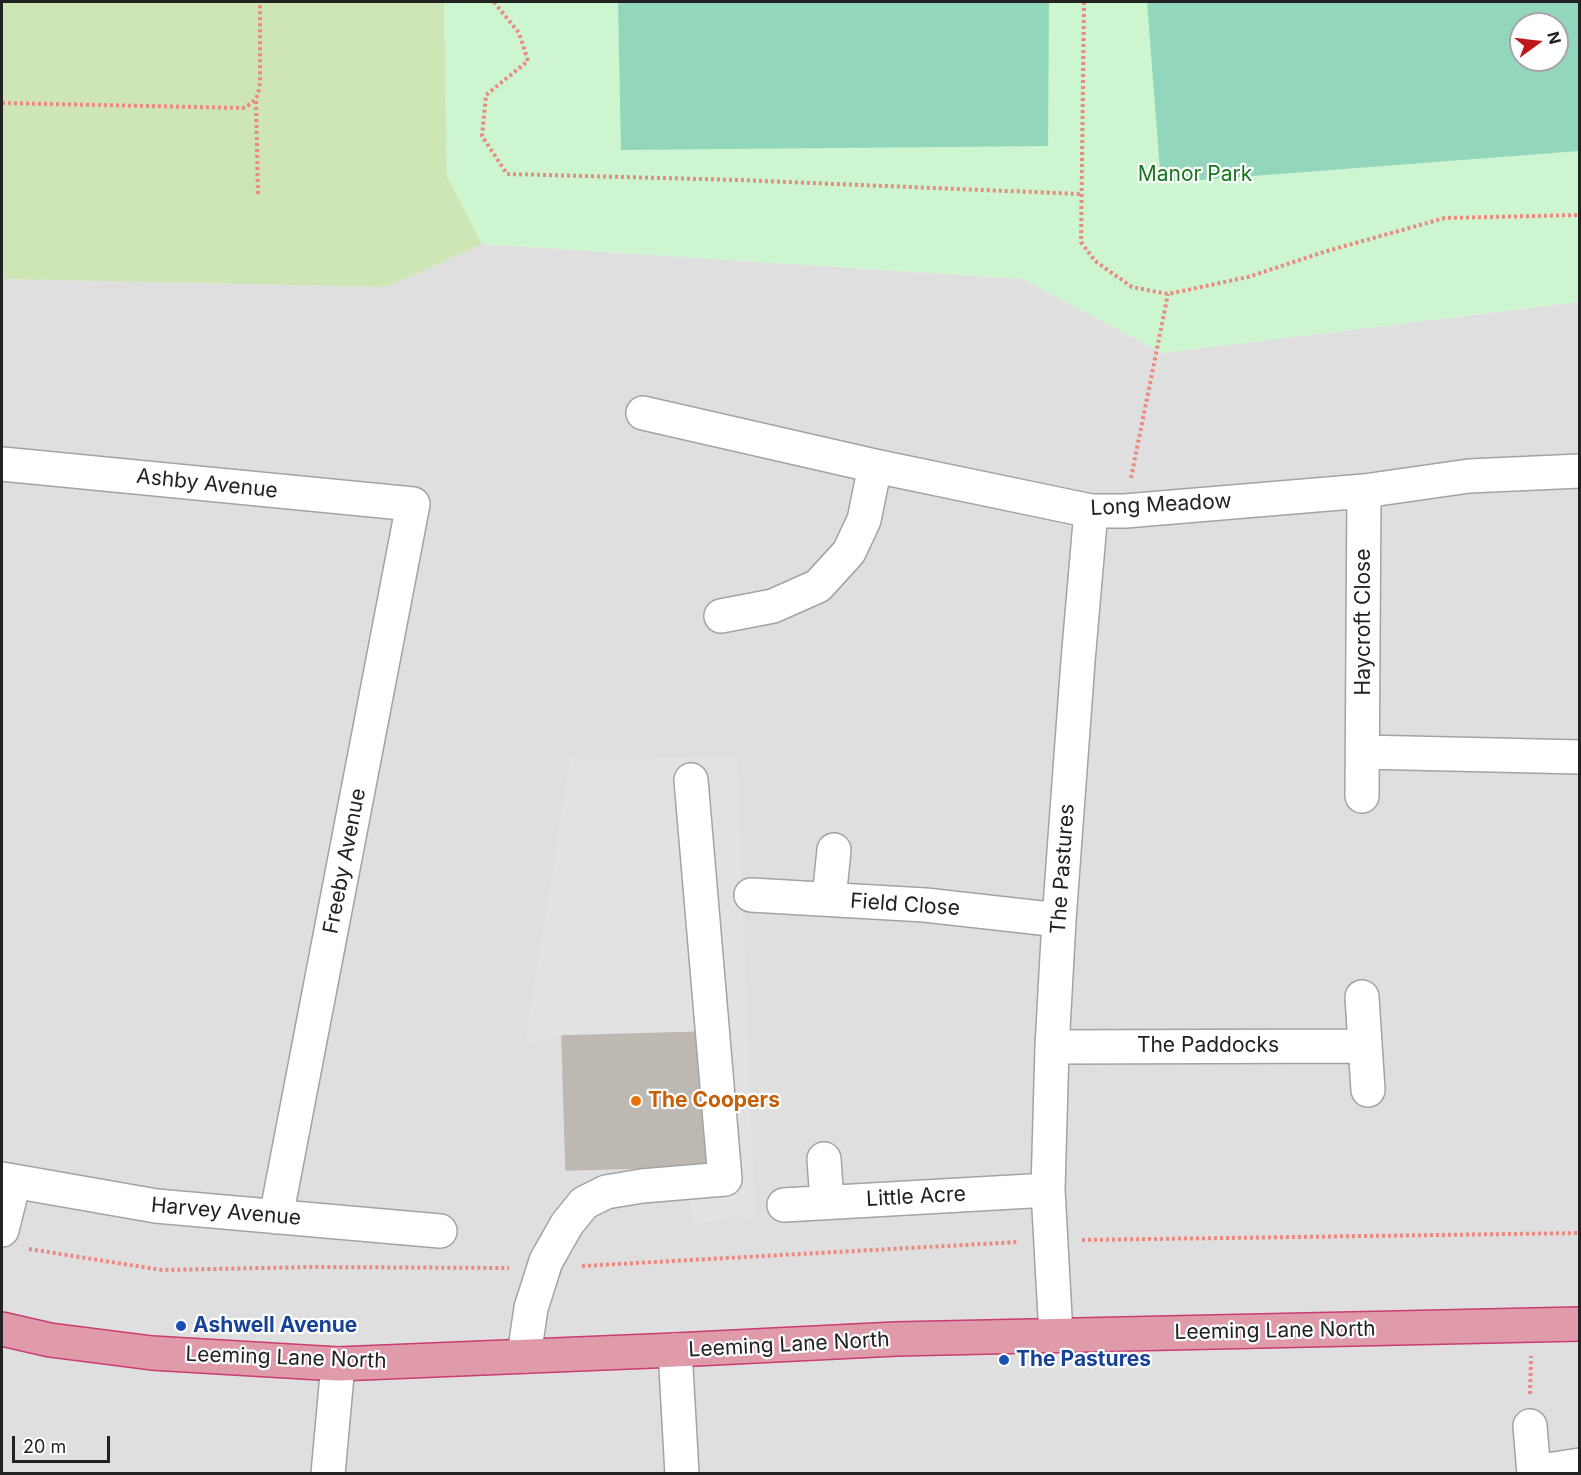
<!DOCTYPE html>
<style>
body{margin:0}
#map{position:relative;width:1581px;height:1475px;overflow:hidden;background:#f1efea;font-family:Inter,sans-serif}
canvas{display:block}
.frame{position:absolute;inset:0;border:3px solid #222;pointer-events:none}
.north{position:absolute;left:1509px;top:12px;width:60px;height:60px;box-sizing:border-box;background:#fff;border:2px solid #a7a7a7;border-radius:50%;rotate:75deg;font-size:16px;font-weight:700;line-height:24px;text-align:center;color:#222}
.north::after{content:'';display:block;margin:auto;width:21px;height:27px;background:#bd1719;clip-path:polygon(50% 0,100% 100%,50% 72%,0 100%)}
.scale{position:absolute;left:12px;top:1436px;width:98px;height:27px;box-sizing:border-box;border:3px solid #222;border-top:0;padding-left:8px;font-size:18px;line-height:21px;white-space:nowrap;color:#222;-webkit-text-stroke:4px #fff;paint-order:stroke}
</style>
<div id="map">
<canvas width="1581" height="1475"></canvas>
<div class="frame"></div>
<div class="north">N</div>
<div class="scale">20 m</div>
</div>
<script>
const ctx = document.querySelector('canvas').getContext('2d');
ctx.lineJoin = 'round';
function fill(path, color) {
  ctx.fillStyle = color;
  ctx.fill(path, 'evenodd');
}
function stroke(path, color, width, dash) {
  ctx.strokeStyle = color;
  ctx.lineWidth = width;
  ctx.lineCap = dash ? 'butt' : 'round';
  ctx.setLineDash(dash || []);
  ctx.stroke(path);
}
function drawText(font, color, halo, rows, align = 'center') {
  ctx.font = font + ' Inter,sans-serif';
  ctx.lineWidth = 4.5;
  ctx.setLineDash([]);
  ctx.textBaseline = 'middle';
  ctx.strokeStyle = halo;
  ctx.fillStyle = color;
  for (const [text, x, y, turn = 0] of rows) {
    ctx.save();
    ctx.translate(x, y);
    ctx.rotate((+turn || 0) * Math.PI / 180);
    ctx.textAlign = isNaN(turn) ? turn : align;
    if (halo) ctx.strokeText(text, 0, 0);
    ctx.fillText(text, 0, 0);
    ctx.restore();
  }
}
const residential = new Path2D(`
 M482 244 1023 279 1162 353 1579 302V1473L2 1474V279L387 287Z`);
const grass = new Path2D(`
 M2 2H444L447 176 482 244 387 287 2 279Z`);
const park = new Path2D(`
 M444 2H1579V302L1162 353 1023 279 482 244 447 176ZM1521 24H1557V60H1521Z`);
const pitch = new Path2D(`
 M618 2H1049L1048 146 621 150Z
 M1147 2H1579V151L1161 183ZM1521 24H1557V60H1521Z`);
const parking = new Path2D(`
 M737 756 755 1216 692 1223 687 1166 706 1032 562 1036 525 1042 570 759Z`);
const building = new Path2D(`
 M706 1032 710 1166 566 1170 562 1036Z`);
const path = new Path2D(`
 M494 2 519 33 528 61 486 95 482 136 507 174 739 180 1081 194
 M1084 2 1081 242 1095 261 1132 287 1168 294 1248 277 1327 251 1445 218 1580 215
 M256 101 258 197
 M2 103 243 108C257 101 258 97 260 82V2
 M1131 478 1168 294
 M1082 1240 1580 1233
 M29 1249 162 1270 311 1267 509 1268
 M582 1266 1018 1242
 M1530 1394 1531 1356`);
const minor = new Path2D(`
 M643 413 875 466 1091 511H1125L1364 491 1469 476 1580 471
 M2 464 413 504 276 1217
 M721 616 773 606 818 586 849 552 864 520 875 466
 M1363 752 1580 757
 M1362 796 1364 491
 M751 895 925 905 1059 920
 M829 899 834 850
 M1362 997 1368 1090
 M1052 1047 1365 1046
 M824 1159 827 1202
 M2 1179 156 1206 440 1231
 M784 1205 1048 1190
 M2 1230 14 1182
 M1056 1335 1048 1190 1052 1047 1059 920 1078 661 1091 511
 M675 1350 682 1474
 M524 1356 531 1308 546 1261 567 1224 584 1203 606 1192 642 1186 725 1179 691 780
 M1530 1426 1534 1474
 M1534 1472 1580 1465
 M328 1474 338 1364`);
const highway = new Path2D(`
 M2 1329 50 1340 152 1353 338 1364 675 1350 896 1339 1580 1324`);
const markers = [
 [636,1101,6,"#e8710a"],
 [181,1326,6,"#1a4fb4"],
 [1004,1360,6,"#1a4fb4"]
];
const parkNames = [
 ["Manor Park",1195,175]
];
const streetNames = [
 ["Ashby Avenue",207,484,6],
 ["Long Meadow",1161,505,-3],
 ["Haycroft Close",1364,622,-90],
 ["Freeby Avenue",345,861,-79],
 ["The Pastures",1063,869,-86],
 ["Field Close",905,905,4],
 ["The Paddocks",1208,1046],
 ["Little Acre",916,1197,-3],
 ["Harvey Avenue",226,1212,5],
 ["Leeming Lane North",1275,1331,-1],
 ["Leeming Lane North",789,1345,-3],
 ["Leeming Lane North",286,1358,2]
];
const foodNames = [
 ["The Coopers",648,1101]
];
const transitNames = [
 ["Ashwell Avenue",193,1326],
 ["The Pastures",1016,1360]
];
fill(residential, '#e0dfdf');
fill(grass, '#cee5b6');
fill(park, '#cdf5d0');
fill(pitch, '#92d6bb');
fill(parking, '#e2e2e2');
fill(building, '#beb8b3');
stroke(building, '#c1b6ae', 1.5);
stroke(minor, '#a3a3a3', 36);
stroke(highway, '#c93d6f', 36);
stroke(path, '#eb8a81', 4, [3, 3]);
stroke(minor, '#fff', 33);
stroke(highway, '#df9ba9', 33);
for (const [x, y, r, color] of markers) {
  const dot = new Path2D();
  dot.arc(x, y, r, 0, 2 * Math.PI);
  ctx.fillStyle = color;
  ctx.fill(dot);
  stroke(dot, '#fff', 2);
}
drawText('21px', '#197720', '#fff', parkNames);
drawText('21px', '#222', '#fff', streetNames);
drawText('bold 21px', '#c56008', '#fff', foodNames, 'left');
drawText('bold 21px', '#164399', '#fff', transitNames, 'left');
</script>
